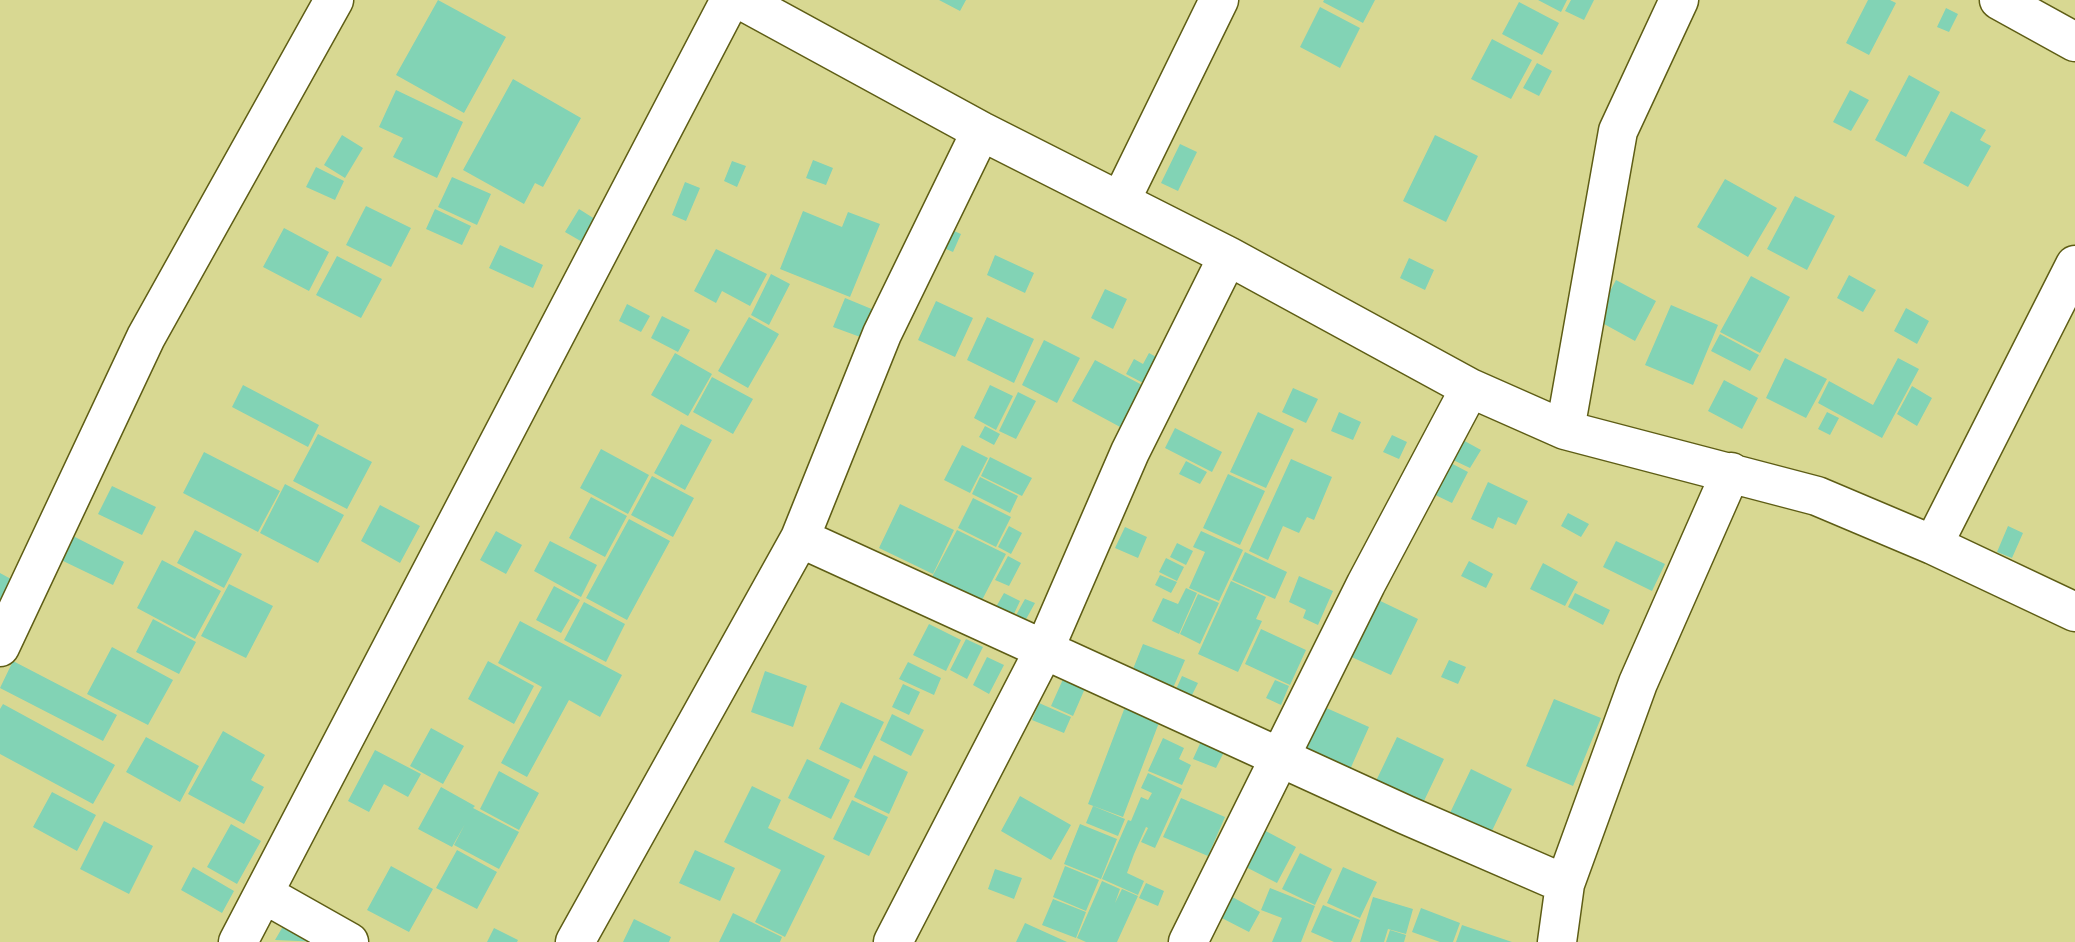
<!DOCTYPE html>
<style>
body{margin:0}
canvas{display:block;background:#d8d892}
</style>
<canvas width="2075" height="942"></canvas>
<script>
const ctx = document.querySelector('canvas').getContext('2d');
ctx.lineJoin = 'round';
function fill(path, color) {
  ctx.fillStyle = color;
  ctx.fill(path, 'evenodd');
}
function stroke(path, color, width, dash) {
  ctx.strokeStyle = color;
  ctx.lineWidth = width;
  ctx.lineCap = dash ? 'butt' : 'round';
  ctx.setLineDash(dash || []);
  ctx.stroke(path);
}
const building = new Path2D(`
 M438 0 506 37 464 113 396 75Z
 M939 0H966L960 11Z
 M1324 0H1375L1363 23 1323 2Z
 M1538 0H1567L1561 12Z
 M1571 0H1594L1584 20 1565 11Z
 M1868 0H1890L1896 3 1869 55 1846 43Z
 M1519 2 1559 23 1542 55 1502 34Z
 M1320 7 1360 28 1340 68 1300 47Z
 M1946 8 1958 14 1949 32 1937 27Z
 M1492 39 1532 60 1511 99 1471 79Z
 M1537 63 1552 71 1539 96 1523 88Z
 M1909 75 1940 92 1906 157 1875 140Z
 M513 79 581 118 543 187 535 183 524 204 463 170Z
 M396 90 463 122 437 178 393 157 403 138 379 127Z
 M1850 90 1869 100 1851 131 1833 122Z
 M1951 111 1986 130 1980 140 1991 146 1968 187 1923 163Z
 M342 135 363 148 345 178 324 165Z
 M1435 135 1478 156 1446 222 1403 201Z
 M1180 144 1197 152 1178 191 1161 183Z
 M813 160 833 168 826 185 806 178Z
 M732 161 746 166 737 187 724 181Z
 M316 167 344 181 335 200 306 187Z
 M452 177 491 194 477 225 438 207Z
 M1725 179 1777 208 1748 257 1697 227Z
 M685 182 700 188 686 221 672 215Z
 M1795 196 1835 216 1807 270 1767 249Z
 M366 206 411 228 391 267 346 245Z
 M435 209 471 226 462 245 426 229Z
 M579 209 598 221 584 243 565 232Z
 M803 211 842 227 848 212 880 224 850 297 780 269Z
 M945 227 961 234 953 252 937 245Z
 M284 228 329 252 309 291 263 267Z
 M500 245 543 265 533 288 489 268Z
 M716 249 767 274 750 306 722 291 716 303 694 291Z
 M995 255 1034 273 1025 293 987 275Z
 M337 256 382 279 361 318 316 295Z
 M1409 258 1434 270 1425 290 1400 278Z
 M771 274 790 284 769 325 751 315Z
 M1849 275 1876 290 1863 312 1837 298Z
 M1751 276 1790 297 1760 353 1720 332Z
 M1616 280 1656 301 1635 341 1595 319Z
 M1105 289 1127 299 1113 329 1091 318Z
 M845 298 874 310 863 338 833 327Z
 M936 301 973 318 955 357 918 340Z
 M627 304 650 316 641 332 619 321Z
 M1671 305 1718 325 1693 385 1645 365Z
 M1906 308 1929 321 1917 344 1894 331Z
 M662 316 690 330 678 352 651 338Z
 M749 317 779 334 748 388 718 371Z
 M987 317 1034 339 1014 383 967 360Z
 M1720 334 1759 355 1750 371 1711 351Z
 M1044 340 1080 358 1057 403 1022 385Z
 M675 353 712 374 688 416 651 395Z
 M1149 353 1158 358 1145 384 1126 374 1134 359 1143 364Z
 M1785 358 1827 379 1806 418 1766 398Z
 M1898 358 1919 369 1882 438 1818 403 1829 381 1873 405Z
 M1095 360 1144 386 1122 428 1072 401Z
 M712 377 753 399 733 434 693 412Z
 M1724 380 1758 398 1742 429 1708 411Z
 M243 385 319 425 308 447 232 407Z
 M990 385 1013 396 996 430 974 418Z
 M1912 386 1932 398 1917 426 1897 414Z
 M1293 388 1318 399 1306 423 1282 412Z
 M1018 392 1036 401 1016 439 999 431Z
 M1258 412 1294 429 1266 488 1230 472Z
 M1339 412 1361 422 1353 440 1331 431Z
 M1827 412 1839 418 1830 435 1818 429Z
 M681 424 712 440 685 490 654 473Z
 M985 426 1000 434 994 445 979 437Z
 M1175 428 1222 452 1212 472 1165 448Z
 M318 434 372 462 347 509 293 481Z
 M1392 435 1407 442 1399 459 1383 452Z
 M1461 439 1481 450 1470 468 1451 459Z
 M962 445 988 458 970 493 944 480Z
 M601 449 649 475 628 514 580 488Z
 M204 452 280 491 258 532 183 493Z
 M990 457 1032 478 1022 496 981 476Z
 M1291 459 1332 477 1314 520 1307 517 1299 533 1283 526 1268 560 1249 551Z
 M1443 459 1468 472 1452 503 1427 491Z
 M1186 461 1207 472 1200 484 1179 474Z
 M1228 474 1265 491 1240 545 1203 528Z
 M652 476 694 498 673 537 631 515Z
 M980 477 1018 496 1010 513 972 494Z
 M1488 482 1528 501 1516 525 1498 517 1493 529 1471 519Z
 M285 484 344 515 318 563 260 533Z
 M112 486 156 507 142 535 98 514Z
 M591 497 627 516 605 557 569 538Z
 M973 498 1011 517 996 547 958 528Z
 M900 504 954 530 933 574 879 548Z
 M380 505 420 526 400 563 361 541Z
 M1568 513 1589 524 1581 537 1561 526Z
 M629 519 670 541 627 620 586 598Z
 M1009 526 1022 533 1011 554 998 547Z
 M2008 526 2023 533 2012 558 1997 552Z
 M1125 527 1147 537 1138 558 1115 548Z
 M195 530 242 554 224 588 177 563Z
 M957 530 1006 554 981 602 932 577Z
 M496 531 522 545 506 574 480 560Z
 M1201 531 1243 550 1219 601 1189 588 1205 552 1193 547Z
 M73 536 124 562 113 585 61 560Z
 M550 541 597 565 581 597 534 571Z
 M1616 541 1665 564 1652 591 1603 567Z
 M1177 543 1193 551 1186 565 1170 557Z
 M1245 552 1287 572 1275 599 1232 580Z
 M1008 556 1021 563 1009 586 995 580Z
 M1166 558 1184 567 1177 581 1159 572Z
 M162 560 221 591 195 639 137 608Z
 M1469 561 1493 574 1486 588 1461 576Z
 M1543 563 1578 582 1565 606 1530 589Z
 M0 573 20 584 0 619Z
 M1160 575 1177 582 1171 593 1155 585Z
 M1299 576 1333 591 1318 625 1303 618 1306 610 1289 602Z
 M1231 581 1266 597 1256 619 1262 621 1238 672 1198 654Z
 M229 584 273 606 246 658 201 636Z
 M554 586 580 600 561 633 536 620Z
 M1186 588 1197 593 1179 634 1152 621 1163 598 1178 604Z
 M1004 593 1020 601 1013 616 996 607Z
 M1575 593 1610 610 1603 625 1568 607Z
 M1198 594 1219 603 1200 644 1180 634Z
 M1372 597 1418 619 1391 675 1345 654Z
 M1025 599 1035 603 1025 621 1015 617Z
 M584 602 625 624 606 662 564 640Z
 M153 619 196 642 179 674 136 652Z
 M520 621 622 675 600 717 569 700 527 777 501 763 542 687 498 663Z
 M929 624 961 640 946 671 913 655Z
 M1261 629 1306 650 1290 685 1245 664Z
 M966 639 983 647 967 679 950 670Z
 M1143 644 1185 660 1170 695 1129 679Z
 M112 647 173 680 148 725 87 694Z
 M987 657 1004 665 989 694 973 685Z
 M1449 660 1466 667 1458 684 1441 677Z
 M13 661 117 715 103 741 0 688Z
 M488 661 534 686 514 724 468 699Z
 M908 662 941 678 934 695 899 679Z
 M765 671 807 686 793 727 751 712Z
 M1182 676 1198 683 1188 703 1173 696Z
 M1064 677 1086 686 1073 716 1051 706Z
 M1275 680 1289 686 1281 705 1266 698Z
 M903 684 920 692 909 715 892 707Z
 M1554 699 1601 718 1573 786 1526 766Z
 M841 702 884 722 861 769 819 749Z
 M1039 703 1071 717 1064 733 1032 720Z
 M3 704 115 765 93 804 0 754V709Z
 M1322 706 1369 727 1348 774 1301 752Z
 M1125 707 1160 720 1123 817 1088 804Z
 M892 714 924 730 911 756 880 740Z
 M431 728 464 746 443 784 410 766Z
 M223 731 265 755 251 780 264 787 244 824 188 794Z
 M146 737 199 766 180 802 126 772Z
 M1203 737 1226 748 1216 768 1193 759Z
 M1397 737 1444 759 1423 803 1376 781Z
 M1163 738 1184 748 1179 759 1191 765 1182 785 1148 771Z
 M375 750 421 774 408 797 384 784 369 812 348 801Z
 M874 755 908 772 889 814 854 797Z
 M807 759 850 780 831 819 788 798Z
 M1471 769 1512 789 1490 835 1449 815Z
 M499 771 539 793 519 830 480 809Z
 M1148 773 1182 789 1155 848 1141 842 1148 828 1146 827 1134 854 1127 873 1144 881 1138 895 1102 879 1128 820 1131 821 1141 797 1148 800 1152 793 1141 788Z
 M752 786 781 800 768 828 825 856 785 937 755 922 781 870 724 842Z
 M441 787 475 806 473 808 519 832 499 869 454 845 465 824 452 847 418 829Z
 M52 792 96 815 77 851 33 827Z
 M1020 796 1071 825 1051 860 1001 831Z
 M1181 798 1225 817 1208 856 1163 837Z
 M852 800 888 817 869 856 833 839Z
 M1093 806 1125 819 1118 836 1086 823Z
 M104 821 153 846 129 894 80 869Z
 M231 824 261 841 237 884 207 867Z
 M1080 824 1117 839 1101 879 1064 864Z
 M1262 829 1296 847 1277 883 1242 865Z
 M457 850 497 872 477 909 436 888Z
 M695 850 735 868 720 901 679 883Z
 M1300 853 1332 869 1315 905 1282 889Z
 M391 866 433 889 409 932 367 910Z
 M1065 866 1099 880 1086 911 1053 897Z
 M193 867 234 891 222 913 181 890Z
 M1343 867 1377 882 1360 918 1327 903Z
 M995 869 1022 878 1014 899 988 889Z
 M1102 881 1120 889 1115 903 1122 889 1138 896 1117 942H1086L1077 938Z
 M1146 883 1164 891 1158 906 1139 898Z
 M1270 888 1315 906 1301 942H1272L1282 918 1261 910Z
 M1225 893 1260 912 1249 932 1214 914Z
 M1373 897 1413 909 1406 934 1388 929 1384 942H1360Z
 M1053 899 1086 912 1076 938 1042 925Z
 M1323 905 1360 920 1351 942H1334L1311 932Z
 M1421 908 1460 923 1453 942H1440L1412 932Z
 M733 913 782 937 780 942H719Z
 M289 916 322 942 275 940Z
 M634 919 671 937 669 942H623Z
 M1025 923 1067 942H1016Z
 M1462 925 1512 942H1456Z
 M494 928 518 940 517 942H487Z
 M1390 930 1406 935 1404 942H1386Z`);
const minor = new Path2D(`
 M741 0 981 131 1228 256 1470 388 1565 430 1817 496 1933 545 2075 612
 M1999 0 2075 42
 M1121 200 1219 0
 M1565 430 1618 131 1679 0
 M800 538 1406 815 1565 884
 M1933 545 2075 265
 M0 647 146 337 334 0
 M264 894 349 942
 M238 942 730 0
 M575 942 800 538 882 334 981 131
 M893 942 1044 650 1130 452 1228 256
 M1188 942 1366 584 1470 388
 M1557 942 1565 884 1638 683 1731 472`);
fill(building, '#82d3b5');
stroke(minor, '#5e5d15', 41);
stroke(minor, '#fff', 38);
</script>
